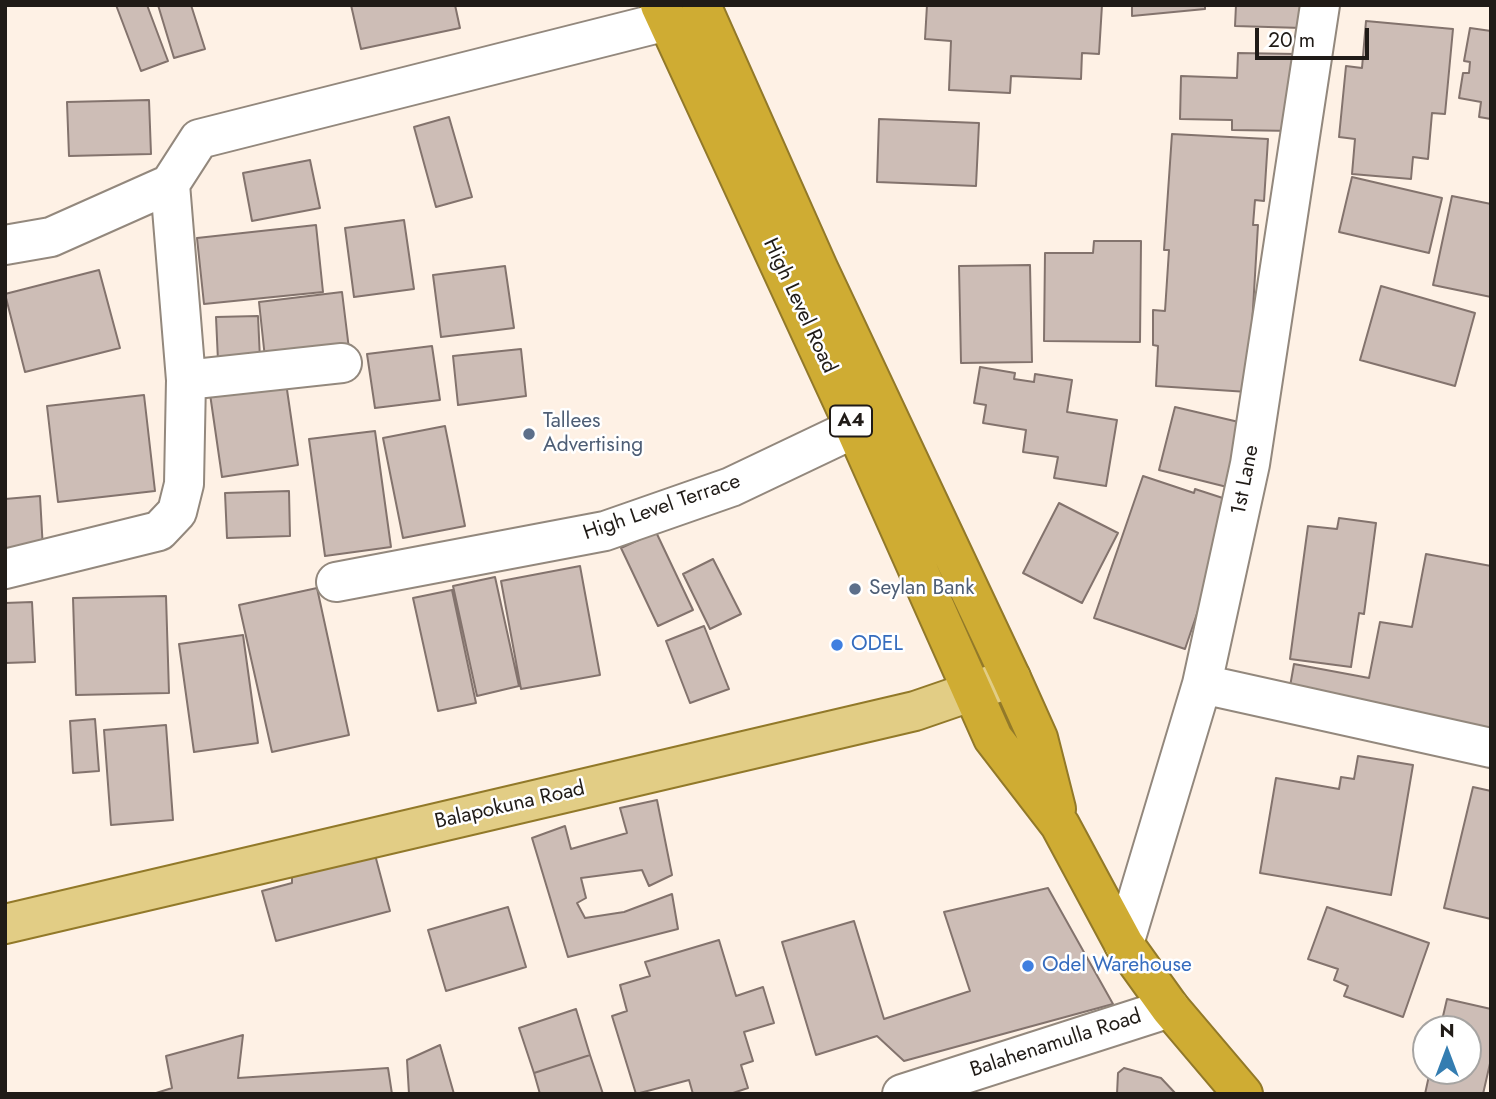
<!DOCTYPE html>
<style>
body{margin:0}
#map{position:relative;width:1496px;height:1099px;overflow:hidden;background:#fef1e5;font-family:Jost,sans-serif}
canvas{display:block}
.frame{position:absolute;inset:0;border:7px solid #201b17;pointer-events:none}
.north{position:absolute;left:1412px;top:1015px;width:70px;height:70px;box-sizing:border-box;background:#fff;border:2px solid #a6a4a2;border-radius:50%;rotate:0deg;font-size:19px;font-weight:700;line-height:28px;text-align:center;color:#201b17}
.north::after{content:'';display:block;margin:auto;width:24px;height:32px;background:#347db1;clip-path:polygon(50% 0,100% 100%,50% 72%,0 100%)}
.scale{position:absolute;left:1255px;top:28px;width:114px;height:32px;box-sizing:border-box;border:4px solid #201b17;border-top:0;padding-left:9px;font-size:21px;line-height:24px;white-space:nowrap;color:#201b17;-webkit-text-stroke:5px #fff;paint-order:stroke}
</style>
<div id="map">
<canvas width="1496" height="1099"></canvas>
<div class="frame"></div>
<div class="north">N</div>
<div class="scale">20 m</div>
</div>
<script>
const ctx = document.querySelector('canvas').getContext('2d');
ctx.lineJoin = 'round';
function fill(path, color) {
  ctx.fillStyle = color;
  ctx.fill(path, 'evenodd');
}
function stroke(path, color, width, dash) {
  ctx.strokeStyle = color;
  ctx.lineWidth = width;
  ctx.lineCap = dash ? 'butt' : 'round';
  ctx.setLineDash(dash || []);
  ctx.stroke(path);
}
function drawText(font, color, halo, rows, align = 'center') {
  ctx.font = font + ' Jost,sans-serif';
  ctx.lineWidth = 5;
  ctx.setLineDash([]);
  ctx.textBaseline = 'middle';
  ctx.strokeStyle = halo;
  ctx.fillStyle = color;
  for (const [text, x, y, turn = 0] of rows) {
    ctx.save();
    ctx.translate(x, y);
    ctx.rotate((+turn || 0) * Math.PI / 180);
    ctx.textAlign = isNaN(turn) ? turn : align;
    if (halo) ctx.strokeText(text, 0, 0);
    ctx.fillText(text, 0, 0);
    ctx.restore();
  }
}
const building = new Path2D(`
 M116 5H147L168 61 141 71Z
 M158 5H191L205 49 174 58Z
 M351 5H455L460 28 361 49Z
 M927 5H1102L1099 54 1082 53 1081 79 1011 76 1010 93 949 90 951 41 925 39Z
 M1132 5H1205V9L1132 16Z
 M1236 5H1302V28L1235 26Z
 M1366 21 1453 29 1445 114 1432 113 1428 159 1413 157 1411 179 1352 174 1355 139 1339 137 1346 66 1362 68Z
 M1470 28 1491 31V119L1479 117 1481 102 1459 98 1463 73H1469L1470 62 1464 61Z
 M1238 53 1296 54 1294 131 1232 130V120L1180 119 1181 76 1237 78Z
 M149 100 151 154 69 156 67 102Z
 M449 117 472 197 436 207 414 127Z
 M879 119 979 123 976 186 877 182Z
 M1172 134 1268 139 1264 201 1255 200 1253 225H1258L1248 392 1156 386 1158 346 1153 345V310L1165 311 1169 250H1164Z
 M310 160 320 208 252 221 243 173Z
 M1352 177 1442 198 1429 253 1339 232Z
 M1452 196 1491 204V297L1433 285Z
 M404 220 414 289 354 297 345 228Z
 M316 225 323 292 204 304 197 238Z
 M1094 241H1141L1140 342 1044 341 1045 253H1093Z
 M1030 265 1032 362 961 363 959 266Z
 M505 266 514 328 441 337 433 275Z
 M99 270 120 348 25 372 5 294Z
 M1381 286 1475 313 1455 386 1360 360Z
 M342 292 349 349 265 358 259 302Z
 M258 316 260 359 218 361 216 317Z
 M432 346 440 400 375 408 367 354Z
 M521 349 526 396 458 405 453 356Z
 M980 367 1015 373 1014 379 1034 382 1035 374 1072 380 1067 412 1117 420 1106 486 1054 478 1058 457 1023 452 1026 430 983 423 986 405 974 403Z
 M285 376 298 465 222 477 209 387Z
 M144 395 155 491 58 502 47 406Z
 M1175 407 1243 423 1227 487 1159 470Z
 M445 426 465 526 403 538 383 438Z
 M375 431 391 547 325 556 309 439Z
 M1143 476 1194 493 1195 489 1235 502 1185 649 1094 618Z
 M289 491 290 536 227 538 225 493Z
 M40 496 43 550 5 552V499Z
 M1059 503 1118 533 1082 603 1023 573Z
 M1339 518 1376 523 1364 614 1359 613 1351 667 1290 659 1308 526 1337 529Z
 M656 532 693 610 658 626 621 548Z
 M1426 554 1491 566V729L1289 692 1294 664 1369 678 1380 622 1412 627Z
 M713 559 741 614 710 629 683 574Z
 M580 566 600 675 521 689 501 581Z
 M495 577 519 686 477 696 453 586Z
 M317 588 349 735 272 752 239 605Z
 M452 590 476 703 438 711 413 598Z
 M166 596 169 693 76 695 73 598Z
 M32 602 35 662 5 663V603Z
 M704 626 729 689 690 703 666 641Z
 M243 635 258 743 194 752 179 644Z
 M95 719 99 771 73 773 70 721Z
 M166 725 173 820 111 825 104 730Z
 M1358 756 1413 765 1391 895 1260 873 1276 778 1339 789 1341 777 1354 779Z
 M1473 787 1491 791V919L1444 908Z
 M657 800 672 875 649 886 642 870 581 878 586 898 577 903 585 918 624 912 672 894 678 929 568 957 532 838 565 826 571 849 627 833 620 808Z
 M374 851 390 911 276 941 262 891 292 883V873Z
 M1048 888 1113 1004 904 1061 877 1036 816 1055 782 942 854 921 884 1019 970 991 944 912Z
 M508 907 526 967 446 991 428 930Z
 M1327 907 1429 943 1403 1017 1344 996 1348 986 1334 980 1338 969 1308 959Z
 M719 940 736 996 763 987 774 1023 744 1032 753 1061 741 1065 748 1088 730 1094H693L689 1080 636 1094 612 1016 627 1011 620 985 650 976 645 962Z
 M1447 999 1491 1009V1059L1483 1094H1425L1430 1071H1468V1029H1440Z
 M576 1009 590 1055 534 1073 519 1028Z
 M243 1035 238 1078 388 1068 392 1094H153L172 1088 166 1056Z
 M440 1045 454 1094H409L407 1060Z
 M590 1055 603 1094H540L534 1073Z
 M1124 1068 1161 1078 1176 1094H1117L1118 1073Z`);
const minor = new Path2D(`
 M5 245 51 237 170 184 199 139 667 21
 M186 380 342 363
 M5 569 159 531 177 512 184 484 186 380 170 184
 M336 582 605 531 731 487 855 428
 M1202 684 1491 748
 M1124 944 1202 684 1250 464 1320 5
 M902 1094 1170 1008`);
const major = new Path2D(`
 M5 924 915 711 1011 678`);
const highway = new Path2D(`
 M660 5 855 428 993 738 1060 825 1124 944 1170 1008 1243 1094
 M701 5 818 268 1011 678 1038 738 1056 809`);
const markers = [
 [529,434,7,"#5c6f8a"],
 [855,589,7,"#5c6f8a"],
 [837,645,7,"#3f7fe0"],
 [1028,966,7,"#3f7fe0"]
];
const shields = [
 [851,421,42]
];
const shieldNames = [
 ["A4",851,421]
];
const streetNames = [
 ["High Level Road",799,306,65],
 ["1st Lane",1246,480,-79],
 ["High Level Terrace",662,508,-19],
 ["Balapokuna Road",510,806,-13],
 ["Balahenamulla Road",1056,1044,-18]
];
const serviceNames = [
 ["Tallees",543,422],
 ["Advertising",543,446],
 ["Seylan Bank",869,589]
];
const shopNames = [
 ["ODEL",851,645],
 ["Odel Warehouse",1042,966]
];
fill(building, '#cdbdb6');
stroke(building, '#83736d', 2);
stroke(minor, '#93887d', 42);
stroke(major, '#927929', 42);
stroke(highway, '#927929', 42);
stroke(minor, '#fff', 38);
stroke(major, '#e2cd85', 38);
stroke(highway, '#cfac33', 38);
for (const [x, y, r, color] of markers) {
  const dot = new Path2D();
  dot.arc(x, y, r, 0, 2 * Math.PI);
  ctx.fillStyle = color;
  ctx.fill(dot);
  stroke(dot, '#fff', 2.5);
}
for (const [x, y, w] of shields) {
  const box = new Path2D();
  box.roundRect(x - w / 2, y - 15.5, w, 31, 5);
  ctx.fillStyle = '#fff';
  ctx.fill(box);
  stroke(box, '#201b17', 2);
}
drawText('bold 19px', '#201b17', null, shieldNames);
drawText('21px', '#201b17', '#fff', streetNames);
drawText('21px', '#4e5e75', '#fff', serviceNames, 'left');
drawText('21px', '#366cbe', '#fff', shopNames, 'left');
</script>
